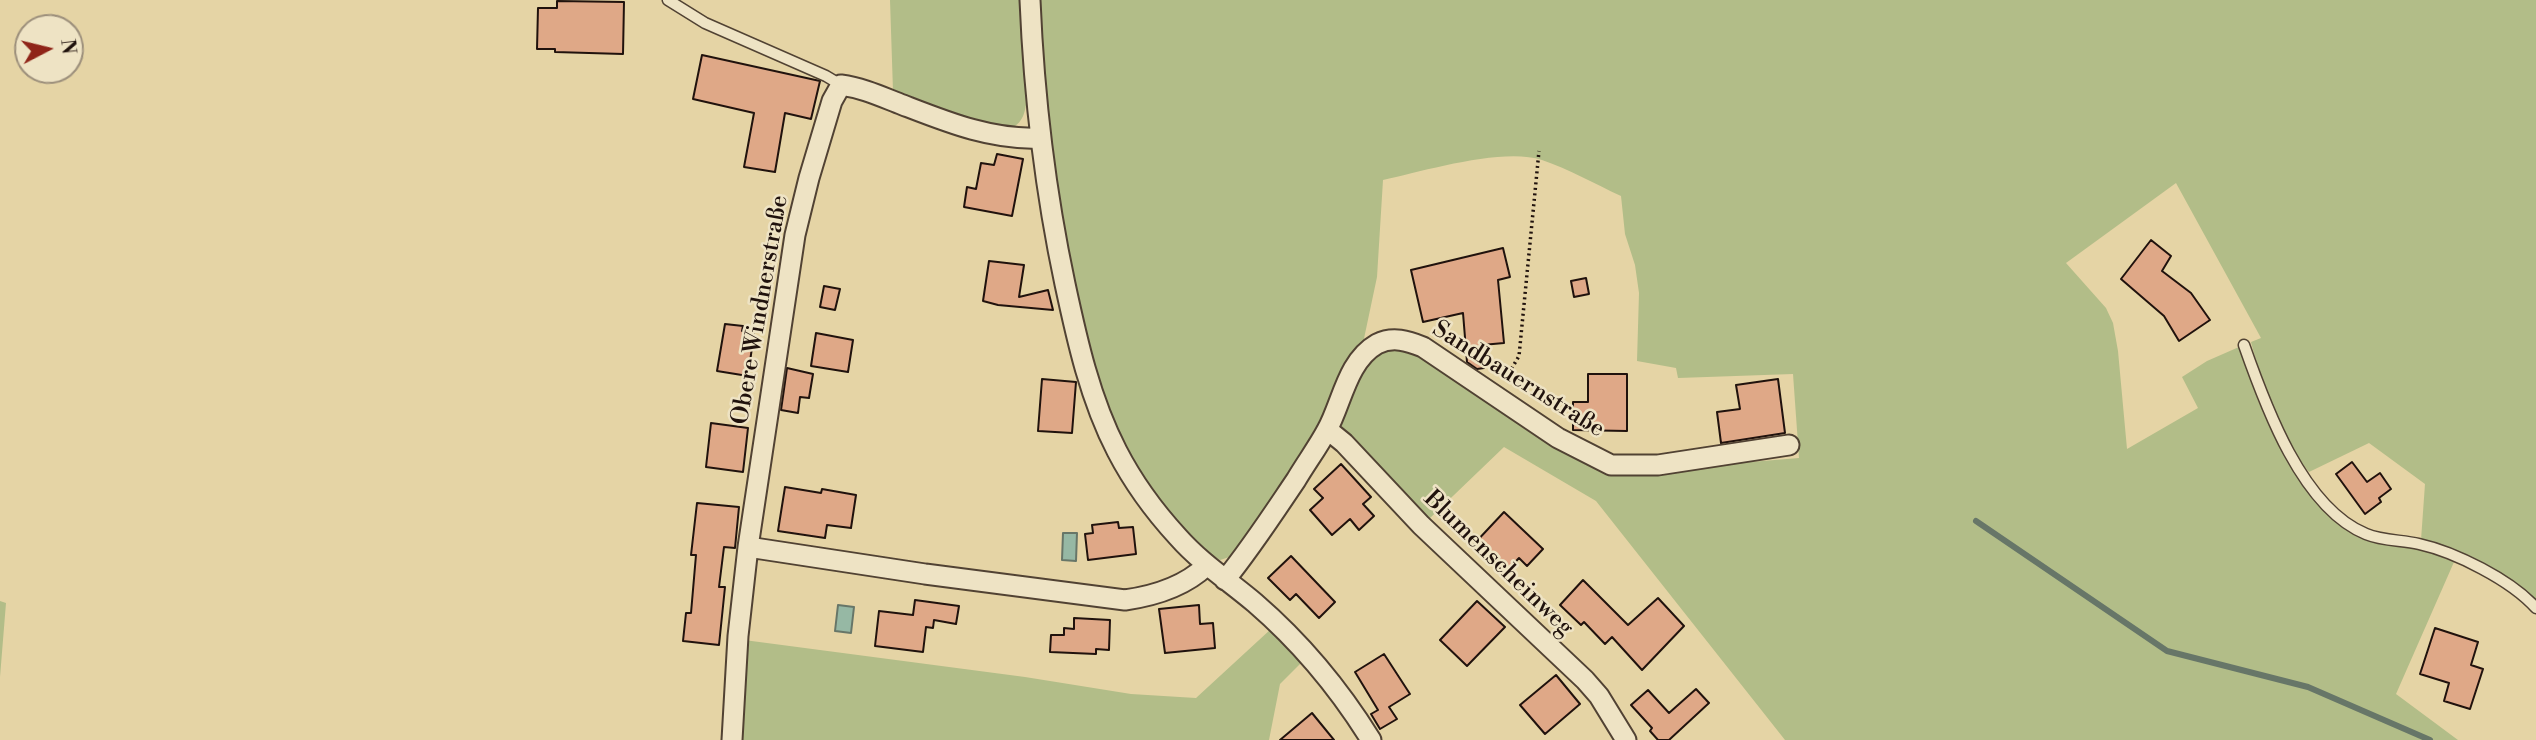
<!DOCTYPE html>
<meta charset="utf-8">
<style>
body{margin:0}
#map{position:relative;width:2536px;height:740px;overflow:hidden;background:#e5d4a5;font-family:"Libre Bodoni",serif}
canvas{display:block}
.north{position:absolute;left:14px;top:14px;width:70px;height:70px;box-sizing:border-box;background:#eee3c4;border:2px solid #9c8f7b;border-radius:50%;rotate:83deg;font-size:19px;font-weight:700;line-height:28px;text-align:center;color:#20120d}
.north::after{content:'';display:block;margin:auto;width:24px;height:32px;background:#8f2418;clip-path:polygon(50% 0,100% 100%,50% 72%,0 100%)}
</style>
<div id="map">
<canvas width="2536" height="740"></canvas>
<div class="north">N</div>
</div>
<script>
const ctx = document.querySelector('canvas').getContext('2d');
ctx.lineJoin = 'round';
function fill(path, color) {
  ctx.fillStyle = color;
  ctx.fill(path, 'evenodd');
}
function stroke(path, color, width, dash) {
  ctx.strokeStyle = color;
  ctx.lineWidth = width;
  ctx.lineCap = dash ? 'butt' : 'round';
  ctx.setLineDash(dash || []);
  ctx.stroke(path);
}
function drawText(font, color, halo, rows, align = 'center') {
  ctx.font = font + ' "Libre Bodoni",serif';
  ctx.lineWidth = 5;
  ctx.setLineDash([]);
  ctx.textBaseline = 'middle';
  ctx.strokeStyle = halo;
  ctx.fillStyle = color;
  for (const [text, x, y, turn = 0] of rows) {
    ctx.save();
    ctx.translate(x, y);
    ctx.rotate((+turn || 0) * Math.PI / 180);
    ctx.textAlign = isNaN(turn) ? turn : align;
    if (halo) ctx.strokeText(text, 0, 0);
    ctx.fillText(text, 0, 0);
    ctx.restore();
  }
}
const green = new Path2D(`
 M890 0H1023L1026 105C1023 123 1016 129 997 131L893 91Z
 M1040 0H2536V600L2506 578 2421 540 2425 484 2369 443 2309 472C2278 435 2263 388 2251 342L2261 338 2176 183 2066 263 2106 308 2113 323 2118 351 2127 449 2198 408 2182 377 2207 361 2239 347 2259 403 2288 462 2338 522 2354 533 2373 540 2424 550 2454 562 2396 694 2458 740H1785L1596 501 1504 447 1429 519 1342 427V413L1366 363 1385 347 1413 348 1575 455 1677 468 1799 458 1793 374 1678 378 1676 368 1637 361 1639 293 1635 265 1625 234 1621 196C1595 184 1569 169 1542 160 1503 147 1424 171 1383 180L1377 277 1362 348 1321 430 1239 554 1220 560C1127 502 1097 385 1074 285 1054 191 1042 96 1040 0Z
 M0 601 6 603 0 677Z
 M1271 629 1302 662 1280 684 1269 740H737L744 640 1025 677 1131 694 1196 698Z`);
const water = new Path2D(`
 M1063 533H1077L1076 561 1062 560Z
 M838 605 854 607 851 633 835 631Z`);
const stream = new Path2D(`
 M1976 521 2167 651 2308 687 2430 740`);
const building = new Path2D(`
 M557 1 624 2 623 54 555 52V49H537L538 8H557Z
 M702 55 820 81 811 119 785 113 775 172 744 167 754 113 693 99Z
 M997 154 1023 159 1012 216 964 207 967 187 976 189 981 163 994 165Z
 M2151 240 2171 256 2162 271 2191 293 2210 320 2179 341 2164 316 2121 279Z
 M1503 248 1510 277 1498 280 1504 343 1482 345 1484 368 1477 369 1467 362 1463 313 1423 322 1411 270Z
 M989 261 1024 265 1019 297 1048 290 1053 310 998 305 983 301Z
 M1586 278 1589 294 1574 297 1571 281Z
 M824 286 840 289 835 310 820 307Z
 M725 324 743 326 742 331 754 333 748 376 717 371Z
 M816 333 853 340 848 372 811 366Z
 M787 368 813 374 809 398 800 397 798 413 781 410Z
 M1588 374H1627V431L1573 430V402H1588Z
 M1042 379 1076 382 1072 433 1038 431Z
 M1778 379 1785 433 1721 443 1717 412 1740 409 1736 385Z
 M711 423 748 428 743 472 706 467Z
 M2352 462 2367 482 2380 473 2391 489 2379 498 2381 502 2365 514 2336 474Z
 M1341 464 1371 497 1363 504 1374 516 1359 530 1350 519 1332 535 1310 510 1323 498 1314 489Z
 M785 487 821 493 822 489 856 495 851 528 827 525 825 538 778 531Z
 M697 503 739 507 735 548 724 547 719 587H725L719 645 683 641 686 613H691L696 555H691Z
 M1504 512 1543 549 1527 566 1519 558 1505 573 1474 544Z
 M1118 522 1119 528 1133 527 1136 554 1088 560 1085 534 1093 533 1092 525Z
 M1291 556 1335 602 1319 618 1296 594 1290 600 1268 578Z
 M1583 580 1628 625 1658 598 1684 626 1642 670 1612 637 1605 644 1584 622 1581 625 1560 605Z
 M915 600 959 606 956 624 934 620 933 628 926 627 923 652 875 646 879 611 913 615Z
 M1477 601 1505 627 1467 666 1440 640Z
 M1199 605 1200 624 1213 623 1215 648 1165 653 1159 609Z
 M1074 618 1110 620 1109 650 1096 649V654L1050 652 1051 635H1064V628L1074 629Z
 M2435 628 2478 642 2471 665 2483 669 2470 709 2444 701 2449 683 2420 674Z
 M1384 654 1410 694 1389 707 1397 719 1380 729 1371 714 1378 710 1355 672Z
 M1556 675 1580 704 1545 734 1520 705Z
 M1696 689 1709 703 1669 740H1658L1650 731 1652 728 1631 705 1648 690 1669 713Z
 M1312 713 1334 740H1280Z`);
const path = new Path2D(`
 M1506 378 1519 356 1539 151`);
const service = new Path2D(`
 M668 0 705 23 826 76 841 85
 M2244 345C2265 405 2302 508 2366 534 2383 541 2402 540 2419 544 2455 552 2511 580 2536 608`);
const minor = new Path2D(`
 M1030 0C1034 96 1045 190 1065 284 1077 340 1090 399 1117 451 1133 482 1155 512 1178 537 1201 563 1229 581 1255 603 1299 641 1340 690 1371 740
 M1328 430 1344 443 1421 525 1585 680 1599 696 1626 740
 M748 547 925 574 1125 600C1153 596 1185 586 1206 566
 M1225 580C1251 548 1273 514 1296 480 1306 463 1318 447 1327 430 1342 403 1347 361 1377 344 1393 336 1408 341 1423 347L1558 438 1611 465H1658L1789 445
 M732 740 738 636 748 547 795 235 809 178 832 101 841 85C863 88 882 97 903 105 947 122 991 140 1039 138`);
const streetNames = [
 ["Obere Windnerstraße",761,310,-80],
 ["Sandbauernstraße",1518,380,32],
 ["Blumenscheinweg",1498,564,44]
];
fill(green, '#b2bd88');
fill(water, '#96b8a4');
stroke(water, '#677668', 2);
stroke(stream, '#677668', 6);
fill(building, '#dfa887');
stroke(building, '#20120d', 2);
stroke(service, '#514233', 13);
stroke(minor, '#514233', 23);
stroke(path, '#20120d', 3.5, [2, 3.5]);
stroke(service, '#eee3c4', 10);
stroke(minor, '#eee3c4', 19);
drawText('24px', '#20120d', '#eee3c4', streetNames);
</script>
